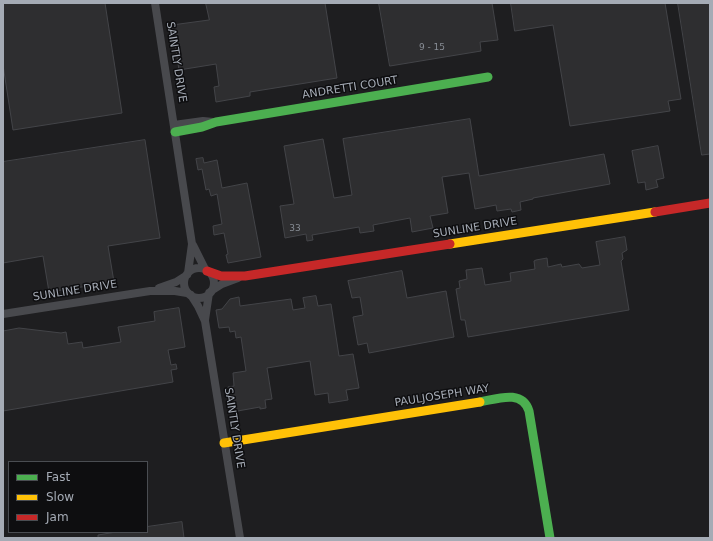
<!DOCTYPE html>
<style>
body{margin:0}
#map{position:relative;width:713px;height:541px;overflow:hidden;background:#141414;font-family:"DejaVu Sans",sans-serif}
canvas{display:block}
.frame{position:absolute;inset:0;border:4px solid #a5abb5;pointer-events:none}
.legend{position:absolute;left:8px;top:461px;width:140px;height:72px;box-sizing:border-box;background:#0e0e10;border:1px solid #4a4d52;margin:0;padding:5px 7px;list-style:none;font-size:12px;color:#a5abb5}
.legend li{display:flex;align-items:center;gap:8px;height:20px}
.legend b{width:20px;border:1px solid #4a4d52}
</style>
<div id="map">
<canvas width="713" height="541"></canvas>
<div class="frame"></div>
<ul class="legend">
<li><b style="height:5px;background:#4caf50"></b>Fast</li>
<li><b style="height:5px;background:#ffc107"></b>Slow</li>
<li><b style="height:5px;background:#c62828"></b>Jam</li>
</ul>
</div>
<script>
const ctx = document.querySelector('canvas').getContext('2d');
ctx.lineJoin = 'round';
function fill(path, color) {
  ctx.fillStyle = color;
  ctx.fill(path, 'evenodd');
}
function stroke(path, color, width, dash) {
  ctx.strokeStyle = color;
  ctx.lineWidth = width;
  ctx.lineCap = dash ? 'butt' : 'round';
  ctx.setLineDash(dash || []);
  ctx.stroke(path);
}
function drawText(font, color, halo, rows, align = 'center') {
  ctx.font = font + ' "DejaVu Sans",sans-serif';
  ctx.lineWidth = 3;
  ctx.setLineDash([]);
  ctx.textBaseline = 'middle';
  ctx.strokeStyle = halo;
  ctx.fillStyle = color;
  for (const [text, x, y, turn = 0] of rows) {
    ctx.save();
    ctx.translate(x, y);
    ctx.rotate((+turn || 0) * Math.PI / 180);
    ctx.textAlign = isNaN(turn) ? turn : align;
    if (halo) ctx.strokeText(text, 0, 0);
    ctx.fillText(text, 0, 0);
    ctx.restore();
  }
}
const built = new Path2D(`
 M3 3H710V538H3ZM9 462H147V532H9Z`);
const building = new Path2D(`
 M3 3H105L122 113 13 130 3 65Z
 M206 3H325L337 78 250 92V96L216 102 214 87 219 86 216 64 179 70 172 25 209 20Z
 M379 3H492L498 40 480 42 481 51 390 66Z
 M511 3H665L681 99 668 101 670 111 570 126 553 25 515 31Z
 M678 3H710V154L702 155Z
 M470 119 479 176 604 154 610 184 533 198V199L520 202 521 210 512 212 511 209 497 211 496 205 475 209 469 173 442 177 448 213 430 216 433 228 412 232 410 218 373 225 374 231 360 233 359 227 312 235 313 240 307 241 306 234 285 238 280 206 294 204 284 146 323 139 334 198 352 195 343 139Z
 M145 140 160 238 108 246 114 282 49 292 43 256 3 263V162Z
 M658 146 664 178 656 180 658 187 646 190 645 182 638 183 632 151Z
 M203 158 204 163 217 160 222 188 247 183 261 257 228 263 226 255 228 254 224 233 214 235 213 226 222 224 217 194 211 196 209 189 206 190 202 169 198 170 196 159Z
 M625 237 627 250 622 253 623 259 621 261 629 310 468 337 465 320H461L456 289 460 288 459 281 467 279 466 270 482 268 485 285 511 281 510 273 535 269 534 261 536 260 547 258 548 267 561 264 562 267 579 264 582 268 600 265 596 242Z
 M402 271 407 298 446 291 454 337 369 353 367 343 358 345 353 317 363 315 360 297 352 298 348 281Z
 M316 296 318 306 331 304 339 356 353 354 359 388 346 390 348 400 329 403 328 393 315 395 310 361 267 368 272 399 265 400 266 408 260 409V407L232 412 228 387 234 386 233 373 246 371 241 337 236 338 235 331 230 332 229 327 219 328 216 310 222 309 230 299 239 297 240 306 291 299 293 310 305 308 303 298Z
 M179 308 185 347 168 350 171 365 176 364 177 369 171 370 173 382 3 411V331L19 328 61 333 66 332 68 344 82 342 83 348 121 342 118 327 155 321 154 312Z
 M182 522 184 538H98V535L116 532H147V527Z`);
const street = new Path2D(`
 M155 3 192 244 188 273
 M174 125 203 121 213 122
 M193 245 206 271
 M184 283a15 15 0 1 1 30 0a15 15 0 1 1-30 0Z
 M159 288 176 282 187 275
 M211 291 222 284 238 278
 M191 295 198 306 205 321 240 538
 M3 314 150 291H175L187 293
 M205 320 209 293`);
const fast = new Path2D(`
 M175 132 202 127 216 122 488 77
 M480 402C497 399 522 389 529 411L550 538`);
const slow = new Path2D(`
 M450 244 655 212
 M224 443 480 402`);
const jam = new Path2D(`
 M655 212 710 203
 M207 271 221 276H245L450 244`);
const numberNames = [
 ["9 - 15",432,48],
 ["33",295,229]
];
const streetNames = [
 ["SAINTLY DRIVE",176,62,81],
 ["ANDRETTI COURT",350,88,-9],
 ["SUNLINE DRIVE",475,228,-9],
 ["SUNLINE DRIVE",75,291,-9],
 ["PAULJOSEPH WAY",442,396,-9],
 ["SAINTLY DRIVE",234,428,81]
];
fill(built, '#1e1e20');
fill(building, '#2e2e30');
stroke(building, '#434448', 1);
stroke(street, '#48494d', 8);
stroke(fast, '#4caf50', 9);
stroke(slow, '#ffc107', 9);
stroke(jam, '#c62828', 9);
drawText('9px', '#878c94', null, numberNames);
drawText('11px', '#a5abb5', '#0e0e10', streetNames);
</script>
